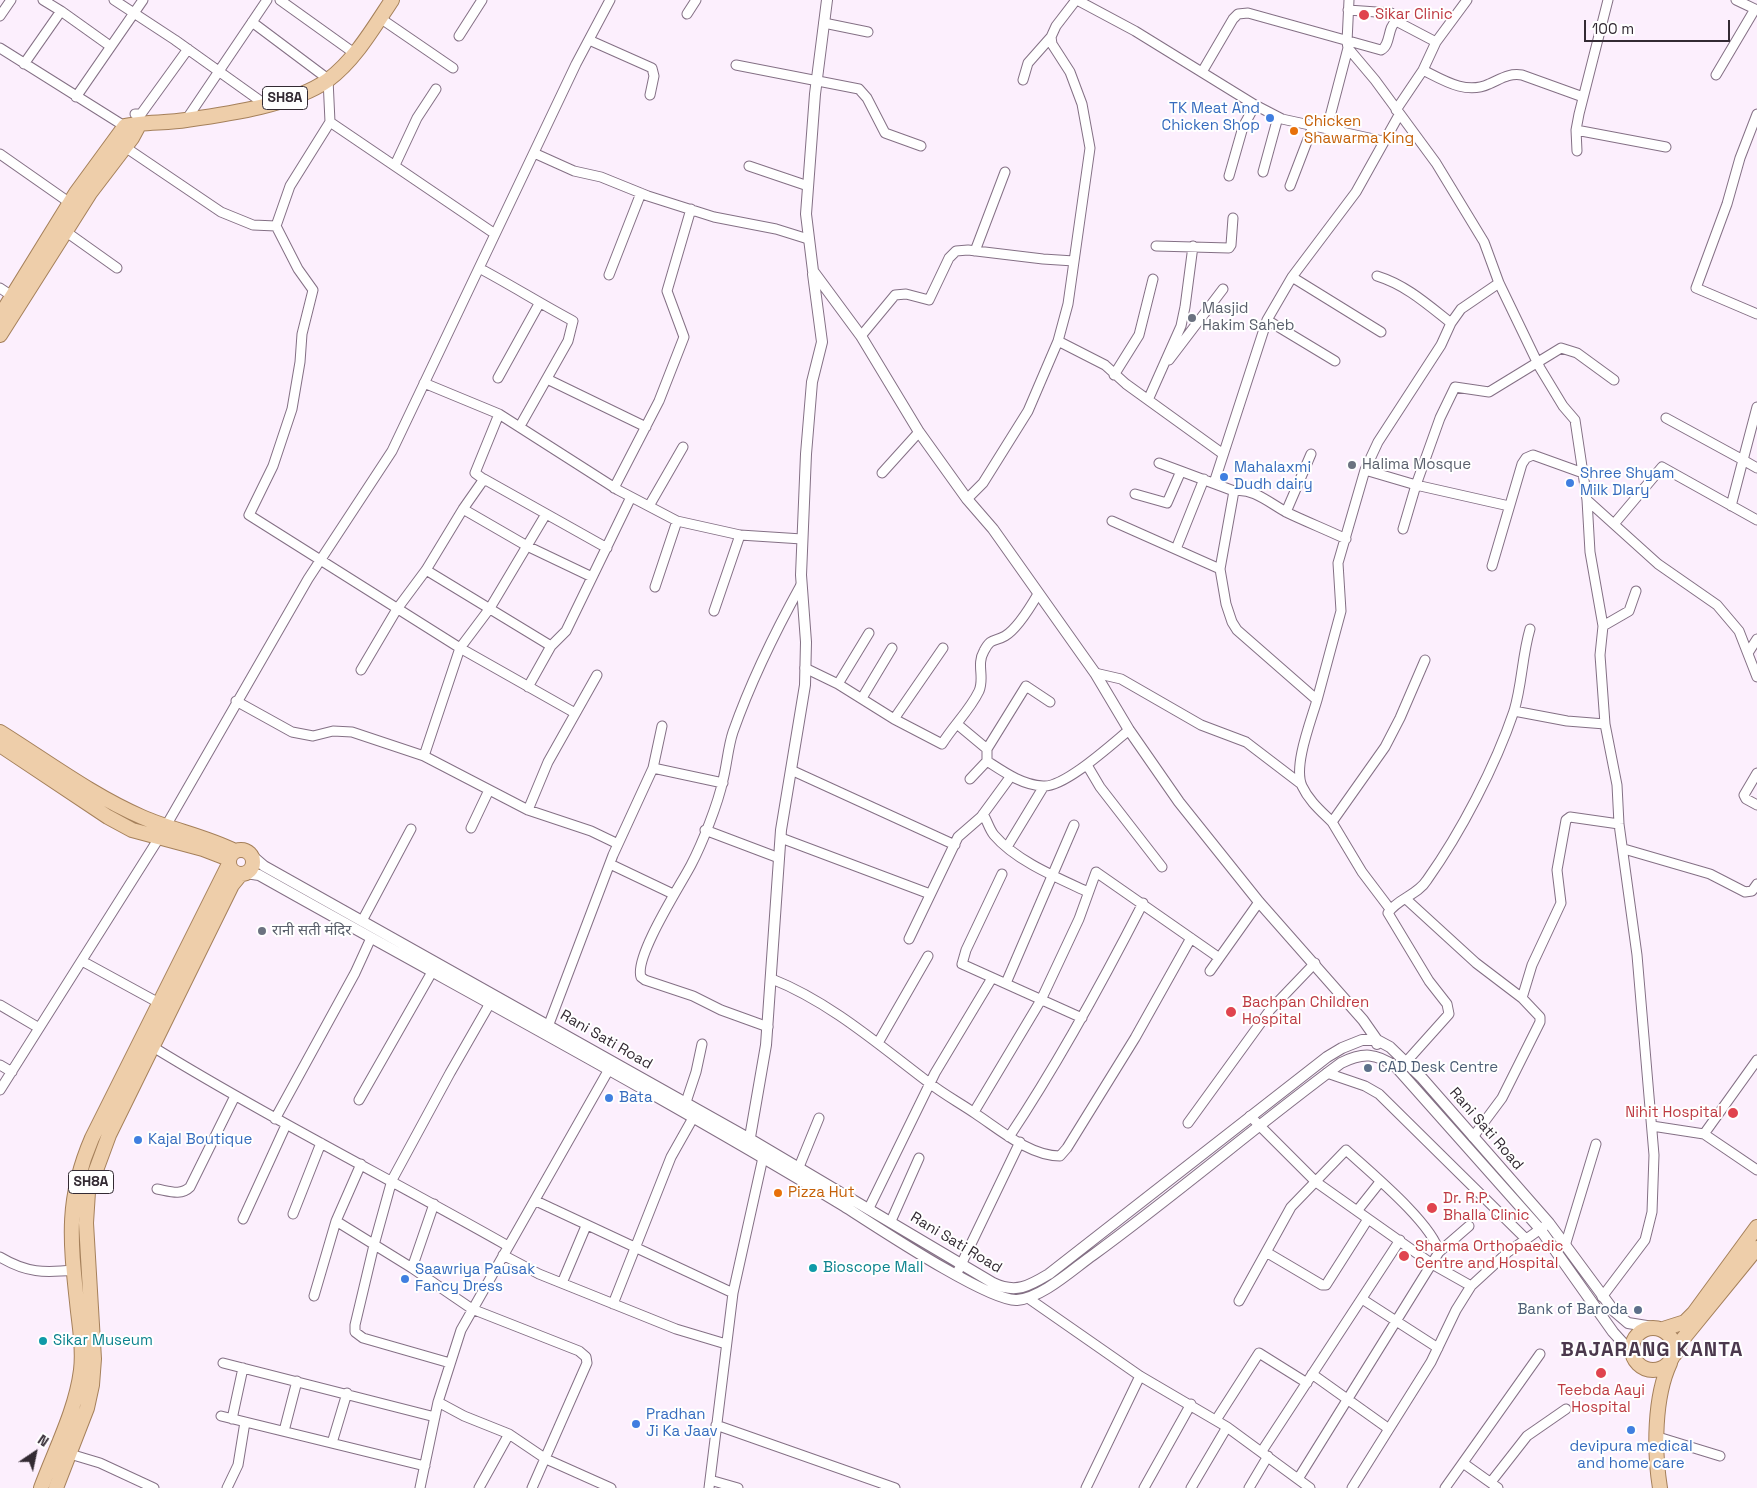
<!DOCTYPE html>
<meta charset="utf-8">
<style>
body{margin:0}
#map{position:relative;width:1757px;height:1488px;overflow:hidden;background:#fceffd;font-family:"Space Grotesk",sans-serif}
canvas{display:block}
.north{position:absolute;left:10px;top:1428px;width:50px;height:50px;-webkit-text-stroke:4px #fff;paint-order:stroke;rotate:34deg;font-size:14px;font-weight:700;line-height:20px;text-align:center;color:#332a33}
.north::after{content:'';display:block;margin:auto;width:18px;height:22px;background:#332a33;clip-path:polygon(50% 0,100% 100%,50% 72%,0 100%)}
.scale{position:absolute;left:1584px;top:20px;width:146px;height:22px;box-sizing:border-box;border:2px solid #332a33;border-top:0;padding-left:6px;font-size:15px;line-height:18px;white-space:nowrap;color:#332a33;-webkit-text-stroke:4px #fff;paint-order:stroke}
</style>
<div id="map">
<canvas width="1757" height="1488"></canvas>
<div class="north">N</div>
<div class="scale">100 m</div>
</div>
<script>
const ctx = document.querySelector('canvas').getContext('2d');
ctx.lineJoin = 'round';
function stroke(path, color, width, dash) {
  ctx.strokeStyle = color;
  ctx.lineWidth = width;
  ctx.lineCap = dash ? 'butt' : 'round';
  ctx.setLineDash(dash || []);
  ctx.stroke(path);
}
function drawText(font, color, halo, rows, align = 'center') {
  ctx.font = font + ' "Space Grotesk","Noto Sans Devanagari",sans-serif';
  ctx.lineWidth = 4;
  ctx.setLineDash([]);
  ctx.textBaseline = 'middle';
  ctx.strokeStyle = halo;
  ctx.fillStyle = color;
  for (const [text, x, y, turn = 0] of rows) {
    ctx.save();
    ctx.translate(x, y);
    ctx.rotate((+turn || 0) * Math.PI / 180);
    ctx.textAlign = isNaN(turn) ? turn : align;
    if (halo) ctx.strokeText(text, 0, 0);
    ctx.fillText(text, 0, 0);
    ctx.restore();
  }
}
const minor = new Path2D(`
 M43 0 61 11
 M114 0 175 40 266 105
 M280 0 354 53
 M1077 0 1135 31 1255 105 1282 119 1383 141
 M1349 0 1347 42 1348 48 1375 80 1436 163 1484 242 1499 283 1540 368 1563 406 1575 420 1587 500 1590 552 1603 626 1600 655 1605 724 1617 785 1619 824 1637 955 1654 1155 1652 1212 1645 1240 1602 1297
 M1736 0 1757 10
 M1348 10 1391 13
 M687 14 696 0
 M0 16 11 0
 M380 18 453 68
 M252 22 328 79 330 122 290 186 276 226 298 269 313 290 302 334 300 362 292 409 273 466 249 515 460 648 575 713
 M824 23 868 32
 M459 36 482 0
 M589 40 652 68 654 76 650 95
 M0 48 129 129
 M24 64 61 11 110 46
 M736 65 859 89 867 98 885 133 921 146
 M1423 70C1443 80 1466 95 1489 84 1501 79 1508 73 1522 75L1583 97
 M1202 72 1233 19 1238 14 1248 13 1381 50C1391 45 1387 28 1396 21L1436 42
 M1716 75 1755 9
 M1023 80 1028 63 1051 37
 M76 97 143 0
 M1396 110 1423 70 1436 42 1467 0
 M135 114H141L188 49
 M1757 114 1740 158 1727 204 1696 288 1757 314
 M186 120 267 0
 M330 122 495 234
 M1327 128 1348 48
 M1576 130 1666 147
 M122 145 221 212 253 225 276 226
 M1577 151 1576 130 1579 114 1608 0
 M534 153 574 171 601 177 648 196 714 217 776 229 808 239
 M0 154 70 203
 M395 165 417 118 436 89
 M749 166 808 186
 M1263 172 1278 117
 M1229 176 1243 127 1255 105
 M1290 186 1313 126
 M65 231 117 268
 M1156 246 1229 248 1231 245 1233 218
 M975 251 1005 172
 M479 268C511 285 541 304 573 321L568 341 520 426
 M609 275 641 193
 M1377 276C1406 285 1427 304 1451 323
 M1292 277 1381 332
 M0 288 12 296
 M1267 320 1335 361
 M861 336 895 295 906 294 929 300 949 258 956 251 968 250 1043 259 1074 261
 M1058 341 1105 365 1126 384 1223 454
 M1169 360 1223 289
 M1114 375 1139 335 1153 279
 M498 378 539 304
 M547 379 646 427
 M424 383 499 414 618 490 677 521 740 535 802 539
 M1148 400 1181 326 1185 307 1193 246
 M1757 407 1743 460 1757 468
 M1666 418 1743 460 1731 506
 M1159 463 1234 491C1253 487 1272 505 1288 513 1307 522 1327 530 1346 539
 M1365 470 1416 485 1509 506
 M882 473 919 432
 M486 481 475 473 499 414
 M1214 483 1267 320 1292 277 1356 192 1399 115
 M614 488 659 401 684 337 667 291 691 209
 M1234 491 1220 569 1226 604 1232 622 1237 630 1317 700C1311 721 1293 766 1302 786 1309 801 1321 811 1332 822
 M1135 494 1167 503 1181 471
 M967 499 983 483 1028 411 1058 341 1068 304 1090 148 1082 104 1070 72 1052 44 1051 37 1056 26 1076 0
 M1587 500 1658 564 1717 605 1739 631 1757 677
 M649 506 683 447
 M463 509 527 546 592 577
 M1286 512 1311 454
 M1112 521 1220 569
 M1614 524 1662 467 1757 520
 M1403 529 1416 485 1440 418 1455 387 1489 392 1561 348 1577 353 1614 380
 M1176 549 1204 479
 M1492 566 1522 464 1526 458 1533 455 1583 473
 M426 570 551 646
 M655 587 677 521
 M714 611 740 535
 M1603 626 1629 611 1636 591
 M1748 653 1757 639
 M805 668 838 684 894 719 942 744C953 726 970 710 979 691 985 677 976 665 984 651 991 637 995 642 1005 636 1017 629 1031 606 1038 594
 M361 670 397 609 426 570 463 509 484 479 607 548
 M1095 673 1121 679 1201 725 1246 742 1301 784
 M838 684 869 633
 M528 687 551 646 566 631 631 497
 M862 698 892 648
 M1317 700 1341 611 1338 563 1365 470 1378 442 1441 345 1451 323 1461 309 1499 283
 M236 701 292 732 313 736 333 731 352 732 424 756 528 810 591 831 618 844
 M1514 711 1567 721 1605 724
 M894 719 943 648
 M957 724 987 749
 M424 756 460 648 490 608 546 514
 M987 761C1004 772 1022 785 1043 786 1064 788 1112 744 1129 730
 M1087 765 1100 787 1162 867
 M653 768 723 783
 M791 770 955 845
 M1757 773 1744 795 1746 799 1757 805
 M970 779 987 761V749L1026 686 1050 702
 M528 810 548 762 597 675
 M983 814C987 820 989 829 994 835 1016 861 1058 878 1088 892
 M471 828 489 790
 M705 830 779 858
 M781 838 930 894
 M1007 847 1044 786
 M1624 849 1710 874 1745 892 1752 891 1757 884
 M610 864 673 894
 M1002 874 966 950 962 964 1082 1018
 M1406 899 1476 963 1522 998 1540 1017V1022L1502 1098 1473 1137
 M1390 909 1362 872 1332 822 1385 747 1400 718 1425 660
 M362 921 411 829
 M909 939 958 837 981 817 1011 776
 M82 961 159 1003
 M1210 971 1259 902
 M772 979C830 1002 879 1045 928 1082 943 1094 960 1103 976 1114 1000 1130 1030 1156 1060 1156L1067 1148 1135 1038 1191 938
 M1006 983 1074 825
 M1522 998 1532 965 1561 903 1557 870 1566 820 1570 817 1619 824
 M0 1005 39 1028
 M549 1024 613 855 653 768 662 726
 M768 1027 721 1010 693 996 645 980 641 977C634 957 680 886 691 865 702 844 718 804 723 780 727 764 728 747 733 732 751 681 775 632 801 585
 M878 1043 928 956
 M153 1047C269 1118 390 1179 508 1246
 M1406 1062 1449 1014 1447 1004 1429 981 1388 913C1398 898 1417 896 1427 880 1461 832 1495 767 1514 711 1522 685 1522 656 1530 629
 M0 1065 12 1072
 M1327 1073 1365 1086 1379 1094 1526 1239
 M0 1090 159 838 308 579 392 451 576 64 610 0
 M359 1100 432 972
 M686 1102 696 1072 702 1044
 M974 1112 1041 1000 1079 919 1096 872 1218 957
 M1250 1116 1316 1182 1432 1264 1471 1286
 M275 1119 355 973 371 938
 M1188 1123 1270 1010 1315 963
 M1652 1126 1704 1134 1757 1060
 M1704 1134 1757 1170
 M1009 1137C1059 1062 1102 983 1143 903
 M799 1167 819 1118
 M157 1189C169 1191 181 1196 190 1187L235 1096
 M536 1201 733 1293
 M434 1204 412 1268 472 1309 579 1351 586 1357 587 1363 532 1488
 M869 1208 935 1073 992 978
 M1357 1211 1380 1182
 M293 1214 321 1143
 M243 1219 286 1125
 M336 1221 412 1268
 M891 1221 919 1158
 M1565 1246 1596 1144
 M1266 1252 1322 1285H1326L1368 1219
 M503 1255 539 1274 676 1329 726 1344
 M0 1257C27 1273 44 1273 74 1270
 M958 1271 1020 1142
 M562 1283 586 1226
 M314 1296 336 1221 361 1164
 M1028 1298 1140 1376 1227 1427 1310 1488
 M1362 1299 1438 1348
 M1239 1301 1291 1207 1346 1150C1370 1172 1432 1223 1439 1252
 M613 1304 671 1157 693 1118
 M223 1363 435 1417
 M450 1363 363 1338 355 1332V1325L374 1245 392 1180 450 1073 493 998
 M1312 1374 1389 1429
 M438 1402 464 1416 509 1434 546 1459 611 1488
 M221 1416 425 1466
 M232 1419 243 1368
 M1216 1420 1259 1353 1307 1383
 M716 1425 895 1488
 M284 1431 297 1381
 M1658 1437 1720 1456
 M332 1443 347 1393
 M1262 1451 1400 1240
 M70 1454 100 1463 154 1488
 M1463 1463 1498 1488
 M1298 1479 1439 1252 1469 1226
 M710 1480 738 1488
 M1491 1482 1527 1436 1566 1409
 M227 1488 238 1465 245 1422
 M420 1488 438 1402 461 1330 612 1064
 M479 1488 509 1434
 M709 1488 733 1293 764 1153
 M1086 1488 1140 1376
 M1144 1488 1191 1404
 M1191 1488 1227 1427
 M1249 1488 1268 1456
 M1352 1488 1431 1362 1456 1310 1471 1286 1508 1252 1549 1223
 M1445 1488 1540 1354`);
const tertiary = new Path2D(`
 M827 0 815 94 806 214 813 271 861 336 919 432 967 499 993 529 1095 673 1129 730 1179 802 1259 902 1363 1020 1377 1040V1044
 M250 854 264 866 750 1139 993 1283C1016 1294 1029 1286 1049 1274L1327 1057 1342 1048 1362 1040H1377L1390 1047 1422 1078 1549 1223 1614 1311 1628 1323 1653 1327
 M246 873 259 875C454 985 652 1090 844 1206 874 1225 989 1302 1017 1300 1042 1298 1073 1269 1093 1255 1178 1193 1257 1125 1341 1063 1363 1052 1376 1053 1396 1067L1540 1229 1613 1332 1632 1353
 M749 1143 766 1045 781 830 805 685 806 642 801 575 806 454 812 382 822 342 813 274`);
const primary = new Path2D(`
 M0 316 76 193 125 126C140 122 169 123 186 120 228 114 293 105 328 80 355 60 374 27 392 0
 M0 335 90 193 132 138 139 125
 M0 732C45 760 93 796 142 817 172 830 205 836 235 851
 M0 745 108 817 132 830 203 849 229 859
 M229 862a12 12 0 1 1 24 0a12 12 0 1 1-24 0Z
 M1632 1349a21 21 0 1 1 42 0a21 21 0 1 1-42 0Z
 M1663 1329 1685 1322 1694 1313 1757 1227
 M1675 1354 1682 1340 1757 1248
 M41 1488C55 1450 76 1410 81 1370 84 1347 79 1324 77 1302 70 1239 66 1198 92 1138L229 864
 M56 1488 87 1408 92 1385 94 1359 86 1223 88 1192 109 1135 232 885 241 874
 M1660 1488C1654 1451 1654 1397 1670 1363`);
const markers = [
 [1364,15,6,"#e0444e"],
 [1270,118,5,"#3f7fe0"],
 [1294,131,5,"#e8710a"],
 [1192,318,5,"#6b7280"],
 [1352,465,5,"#6b7280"],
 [1224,477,5,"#3f7fe0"],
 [1570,483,5,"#3f7fe0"],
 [262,931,5,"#6b7280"],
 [1231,1012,6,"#e0444e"],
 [1368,1068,5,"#5c6f8a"],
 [609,1098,5,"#3f7fe0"],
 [1733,1113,6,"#e0444e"],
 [138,1140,5,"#3f7fe0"],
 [778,1193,5,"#e8710a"],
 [1432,1208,6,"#e0444e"],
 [1404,1256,6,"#e0444e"],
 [813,1268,5,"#0f9aa8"],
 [405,1279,5,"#3f7fe0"],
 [1638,1310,5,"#5c6f8a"],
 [43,1341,5,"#0f9aa8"],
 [1601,1373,6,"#e0444e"],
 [636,1424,5,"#3f7fe0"],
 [1631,1430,5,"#3f7fe0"]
];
const shields = [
 [285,98,45],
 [91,1182,45]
];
const shieldNames = [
 ["SH8A",285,98],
 ["SH8A",91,1182]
];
const healthNames = [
 ["Sikar Clinic",1375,15],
 ["Bachpan Children",1242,1003],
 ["Hospital",1242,1020],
 ["Nihit Hospital",1722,1113,"right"],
 ["Dr. R.P.",1443,1199],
 ["Bhalla Clinic",1443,1216],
 ["Sharma Orthopaedic",1415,1247],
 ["Centre and Hospital",1415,1264],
 ["Teebda Aayi",1601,1391,"center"],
 ["Hospital",1601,1408,"center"]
];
const shopNames = [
 ["TK Meat And",1260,109,"right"],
 ["Chicken Shop",1260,126,"right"],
 ["Mahalaxmi",1234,468],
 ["Dudh dairy",1234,485],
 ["Shree Shyam",1580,474],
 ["Milk DIary",1580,491],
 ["Bata",619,1098],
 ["Kajal Boutique",148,1140],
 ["Saawriya Pausak",415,1270],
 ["Fancy Dress",415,1287],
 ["Pradhan",646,1415],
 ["Ji Ka Jaav",646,1432],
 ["devipura medical",1631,1447,"center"],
 ["and home care",1631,1464,"center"]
];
const foodNames = [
 ["Chicken",1304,122],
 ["Shawarma King",1304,139],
 ["Pizza Hut",788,1193]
];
const worshipNames = [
 ["Masjid",1202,309],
 ["Hakim Saheb",1202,326],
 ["Halima Mosque",1362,465],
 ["रानी सती मंदिर",272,931]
];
const streetNames = [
 ["Rani Sati Road",606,1040,30],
 ["Rani Sati Road",1486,1129,49],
 ["Rani Sati Road",956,1243,31]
];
const serviceNames = [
 ["CAD Desk Centre",1378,1068],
 ["Bank of Baroda",1628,1310,"right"]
];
const cultureNames = [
 ["Bioscope Mall",823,1268],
 ["Sikar Museum",53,1341]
];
const districtNames = [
 ["BAJARANG KANTA",1652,1351]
];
stroke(minor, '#847085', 11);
stroke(tertiary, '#847085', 12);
stroke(primary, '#a5805b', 16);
stroke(minor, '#fff', 9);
stroke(tertiary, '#fff', 10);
stroke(primary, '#eeceaa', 14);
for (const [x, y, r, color] of markers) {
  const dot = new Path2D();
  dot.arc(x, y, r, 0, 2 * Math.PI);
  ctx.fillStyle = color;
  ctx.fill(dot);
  stroke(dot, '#fff', 2);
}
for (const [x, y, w] of shields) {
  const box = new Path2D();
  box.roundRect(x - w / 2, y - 11.5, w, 23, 4);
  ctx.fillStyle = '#fff';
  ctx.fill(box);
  stroke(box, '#332a33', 1);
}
drawText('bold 14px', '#332a33', null, shieldNames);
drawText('15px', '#be3a42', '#fff', healthNames, 'left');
drawText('15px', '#366cbe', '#fff', shopNames, 'left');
drawText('15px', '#c56008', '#fff', foodNames, 'left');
drawText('15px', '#5b616d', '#fff', worshipNames, 'left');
drawText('15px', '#332a33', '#fff', streetNames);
drawText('15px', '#4e5e75', '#fff', serviceNames, 'left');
drawText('15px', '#0d838f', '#fff', cultureNames, 'left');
ctx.letterSpacing = '1px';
drawText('bold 20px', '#4b394d', '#fff', districtNames);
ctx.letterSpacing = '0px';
</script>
